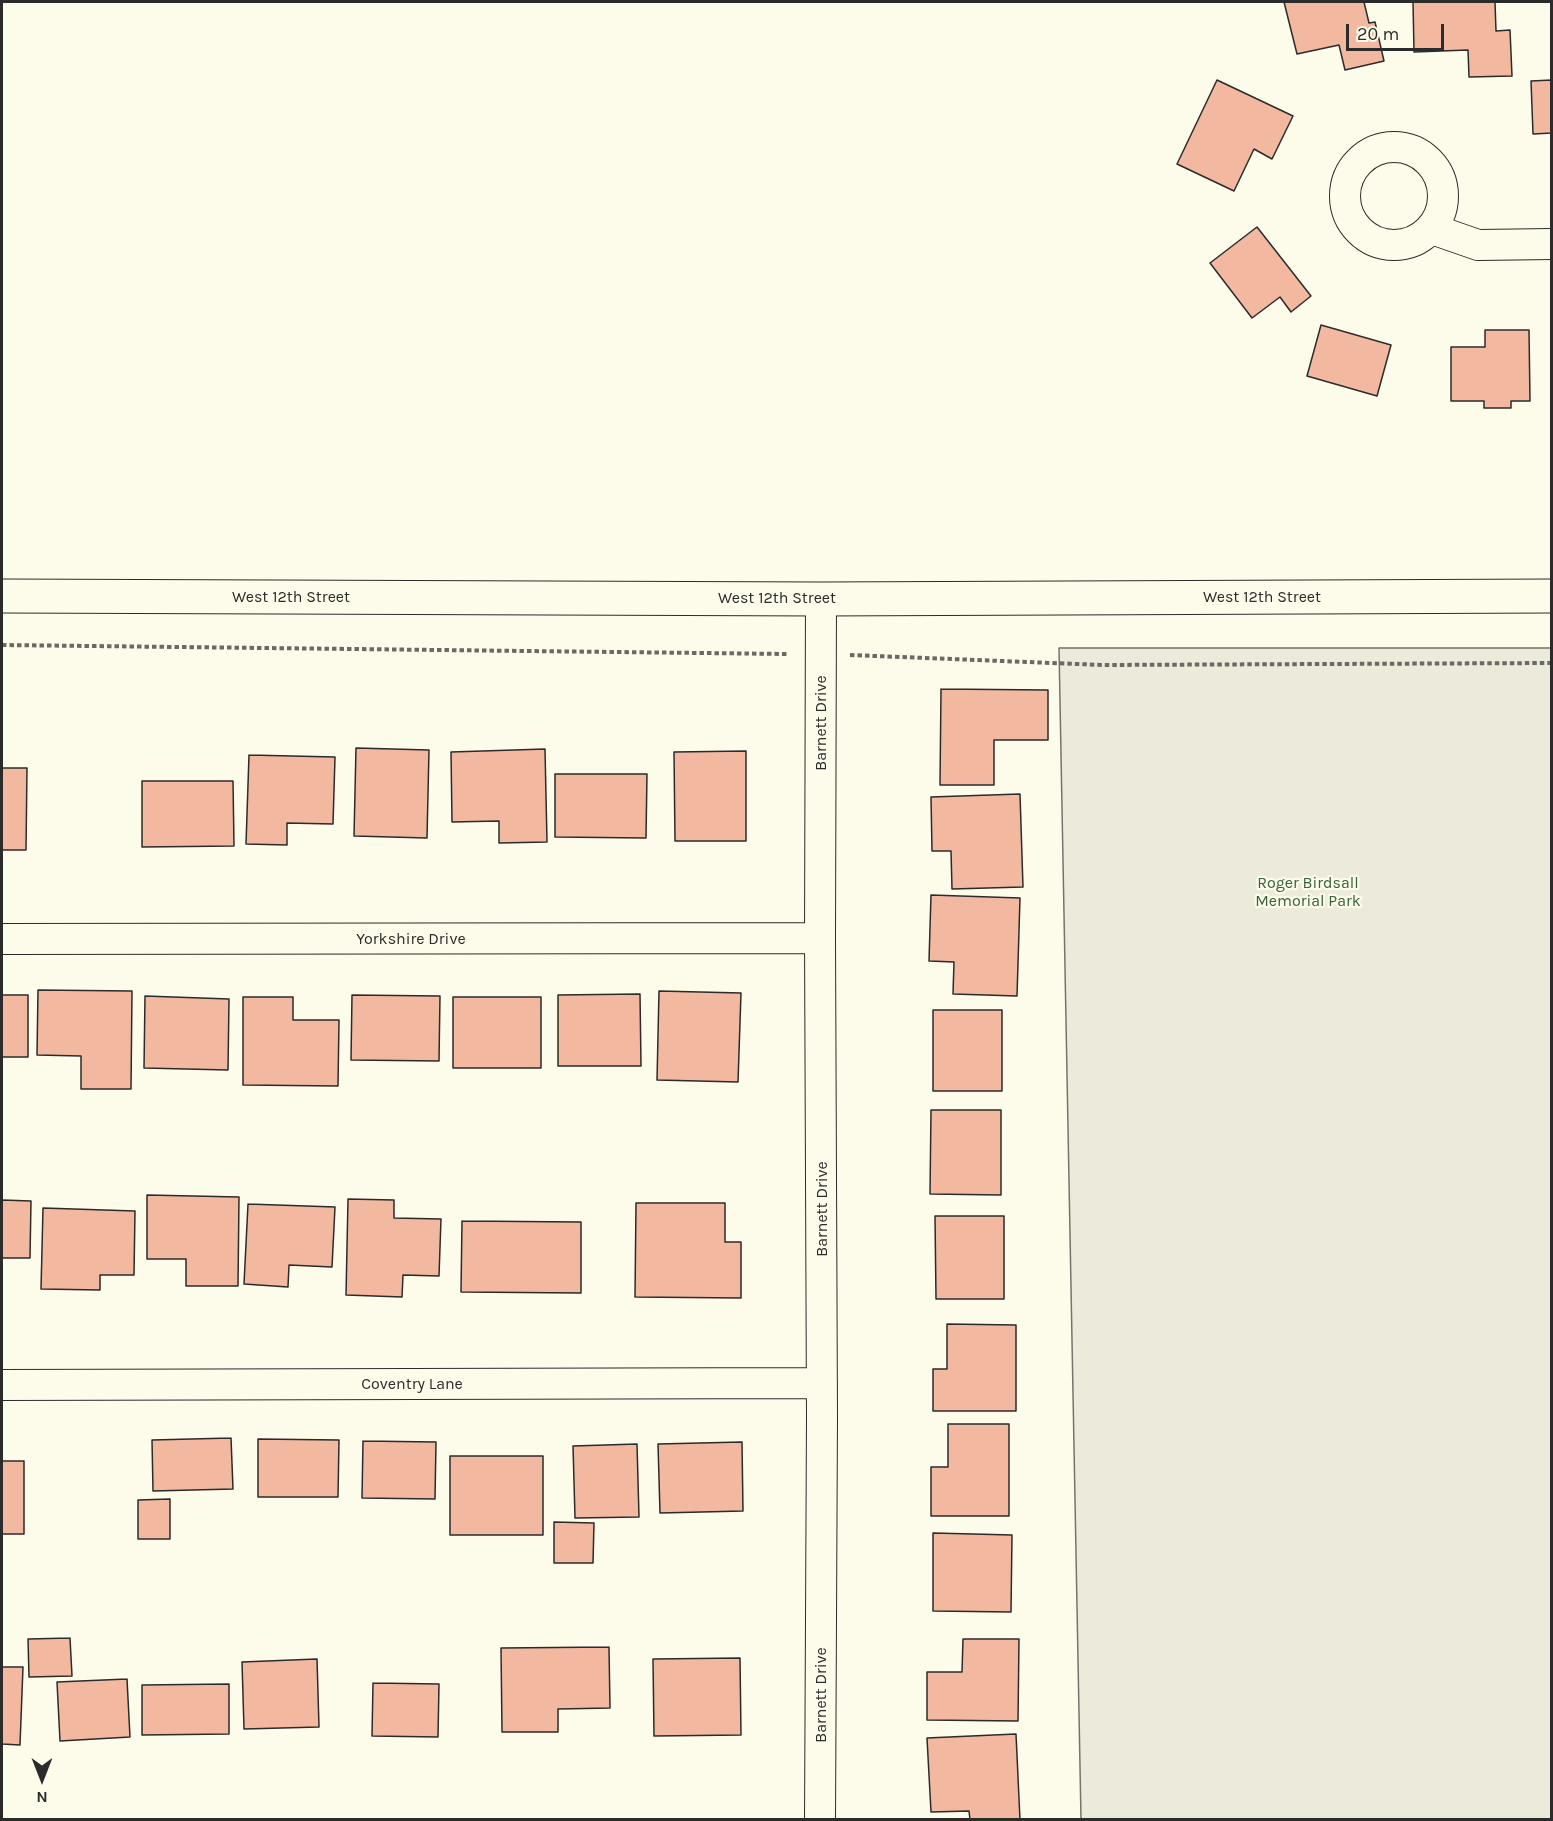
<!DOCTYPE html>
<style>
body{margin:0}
#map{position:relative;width:1553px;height:1821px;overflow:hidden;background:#fdfbea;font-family:Karla,sans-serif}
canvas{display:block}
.frame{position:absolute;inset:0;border:3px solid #2b2b2b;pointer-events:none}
.north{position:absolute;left:12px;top:1749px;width:60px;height:60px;-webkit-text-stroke:4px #fdfbea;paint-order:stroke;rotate:180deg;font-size:16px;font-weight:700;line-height:24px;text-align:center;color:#2b2b2b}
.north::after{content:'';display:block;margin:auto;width:21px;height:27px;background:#2b2b2b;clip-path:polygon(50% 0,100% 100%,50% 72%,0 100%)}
.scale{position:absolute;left:1346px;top:24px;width:98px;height:27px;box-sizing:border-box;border:3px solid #2b2b2b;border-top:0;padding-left:8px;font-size:18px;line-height:21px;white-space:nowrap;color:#2b2b2b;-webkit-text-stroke:4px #fdfbea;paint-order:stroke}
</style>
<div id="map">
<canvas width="1553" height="1821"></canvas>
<div class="frame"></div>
<div class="north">N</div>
<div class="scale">20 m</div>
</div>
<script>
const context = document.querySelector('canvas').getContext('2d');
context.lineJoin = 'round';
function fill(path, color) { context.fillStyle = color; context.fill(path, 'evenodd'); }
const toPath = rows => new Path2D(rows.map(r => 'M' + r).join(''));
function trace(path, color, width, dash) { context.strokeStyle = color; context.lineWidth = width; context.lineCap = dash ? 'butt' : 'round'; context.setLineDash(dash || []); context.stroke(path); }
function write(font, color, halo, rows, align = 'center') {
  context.font = font + ' Karla,sans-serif'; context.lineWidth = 4.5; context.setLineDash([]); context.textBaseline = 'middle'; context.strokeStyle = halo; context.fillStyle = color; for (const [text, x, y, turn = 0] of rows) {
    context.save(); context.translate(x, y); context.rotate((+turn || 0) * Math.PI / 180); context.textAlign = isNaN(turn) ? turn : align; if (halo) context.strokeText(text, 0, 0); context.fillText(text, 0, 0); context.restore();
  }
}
const green = toPath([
 [1059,648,1551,648,1551,1819,1081,1819,1059,648]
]);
const building = toPath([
 [1284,2,1364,2,1369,23,1375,22,1384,61,1345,70,1339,45,1297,54,1284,2],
 [1413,2,1495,2,1496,31,1510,30,1512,76,1469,77,1468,50,1414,52,1413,2],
 [1217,80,1293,116,1272,159,1254,149,1234,191,1177,164,1217,80],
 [1552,80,1552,133,1533,134,1531,81,1552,80],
 [1257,227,1311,296,1291,312,1280,297,1252,318,1210,263,1257,227],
 [1321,325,1391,345,1377,396,1307,376,1321,325],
 [1485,330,1529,330,1530,401,1511,401,1511,408,1484,408,1484,401,1451,401,1451,347,1485,347,1485,330],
 [941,689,1048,690,1048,740,994,740,994,785,940,785,941,689],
 [356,748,429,750,427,838,354,836,356,748],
 [545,749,547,842,499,843,499,821,452,822,451,752,545,749],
 [746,751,746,841,675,841,674,752,746,751],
 [249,755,335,757,333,824,287,823,287,845,246,844,249,755],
 [2,768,27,768,26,850,2,850,2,768],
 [555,774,647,774,646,838,555,837,555,774],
 [142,781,233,781,234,846,142,847,142,781],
 [1020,794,1023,887,952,889,951,851,932,851,931,797,1020,794],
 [931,895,1020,898,1017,996,953,994,954,962,929,961,931,895],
 [38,990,132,991,131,1089,81,1089,81,1056,37,1055,38,990],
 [659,991,741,993,738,1082,657,1080,659,991],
 [640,994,641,1066,558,1066,558,995,640,994],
 [2,995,28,995,28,1057,2,1057,2,995],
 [352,995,440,996,439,1061,351,1060,352,995],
 [145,996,229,999,228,1070,144,1068,145,996],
 [243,997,293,997,293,1020,339,1020,338,1086,243,1085,243,997],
 [453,997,541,997,541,1068,453,1068,453,997],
 [933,1010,1002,1010,1002,1091,933,1091,933,1010],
 [931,1110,1001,1110,1001,1195,930,1194,931,1110],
 [147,1195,239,1197,238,1286,186,1286,186,1259,147,1259,147,1195],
 [348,1199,394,1200,394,1218,441,1219,439,1276,403,1275,402,1297,346,1295,348,1199],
 [2,1200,31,1201,30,1258,2,1258,2,1200],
 [636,1203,725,1203,725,1242,741,1242,741,1298,635,1297,636,1203],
 [248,1204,335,1207,332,1267,289,1265,288,1287,244,1284,248,1204],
 [43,1208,135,1211,134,1275,100,1275,100,1290,41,1289,43,1208],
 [935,1216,1004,1216,1004,1299,936,1299,935,1216],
 [462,1221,581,1222,581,1293,461,1292,462,1221],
 [947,1324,1016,1325,1016,1411,933,1411,933,1369,947,1369,947,1324],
 [948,1424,1009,1424,1009,1516,931,1516,931,1467,948,1467,948,1424],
 [231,1438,233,1489,153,1491,152,1440,231,1438],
 [258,1439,339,1440,338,1497,258,1497,258,1439],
 [363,1441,436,1442,435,1499,362,1498,363,1441],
 [742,1442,743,1511,660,1513,658,1444,742,1442],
 [637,1444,639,1517,575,1518,573,1446,637,1444],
 [450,1456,543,1456,543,1535,450,1535,450,1456],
 [2,1461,24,1461,24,1534,2,1534,2,1461],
 [170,1499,170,1539,138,1539,138,1500,170,1499],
 [554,1522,594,1523,593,1563,554,1563,554,1522],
 [933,1533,1012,1535,1011,1612,933,1611,933,1533],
 [70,1638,72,1676,29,1677,28,1639,70,1638],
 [963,1639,1019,1639,1018,1721,927,1720,927,1672,962,1672,963,1639],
 [609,1647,610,1708,558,1709,558,1732,502,1732,501,1648,609,1647],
 [740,1658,741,1735,654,1736,653,1659,740,1658],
 [317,1659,319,1727,244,1729,242,1662,317,1659],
 [2,1667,23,1667,20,1745,2,1744,2,1667],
 [127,1679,130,1737,60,1741,57,1682,127,1679],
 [373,1683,439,1684,438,1737,372,1736,373,1683],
 [229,1684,229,1734,142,1735,142,1685,229,1684],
 [1016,1734,1020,1820,970,1820,969,1811,931,1812,927,1738,1016,1734]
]);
const path = toPath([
 [2,645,789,654],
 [850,655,1103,665,1552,663]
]);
const minor = toPath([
 '1345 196a49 49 0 1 1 98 0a49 49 0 1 1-98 0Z',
 [1432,229,1478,245,1552,244],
 [2,939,820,938],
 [2,1385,822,1383],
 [820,1820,822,1417,820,938,821,599]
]);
const secondary = toPath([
 [2,596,821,599,1552,596]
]);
const streetNames = [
 ["West 12th Street",291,597],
 ["West 12th Street",1262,597],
 ["West 12th Street",777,598],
 ["Barnett Drive",821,723,-90],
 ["Yorkshire Drive",411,939],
 ["Barnett Drive",822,1209,-90],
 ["Coventry Lane",412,1384],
 ["Barnett Drive",821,1695,-90]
];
const parkNames = [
 ["Roger Birdsall",1308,883],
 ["Memorial Park",1308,901]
];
fill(green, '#ecebdb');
trace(green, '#74746e', 1.5);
fill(building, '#f2b8a0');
trace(building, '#2b2b2b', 1.5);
trace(minor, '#2b2b2b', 32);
trace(secondary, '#2b2b2b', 35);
trace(path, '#6a6964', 4, [4.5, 3]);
trace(minor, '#fdfbea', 30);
trace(secondary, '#fdfbea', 33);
write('16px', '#2b2b2b', '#fdfbea', streetNames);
write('16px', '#34623c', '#fdfbea', parkNames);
</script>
